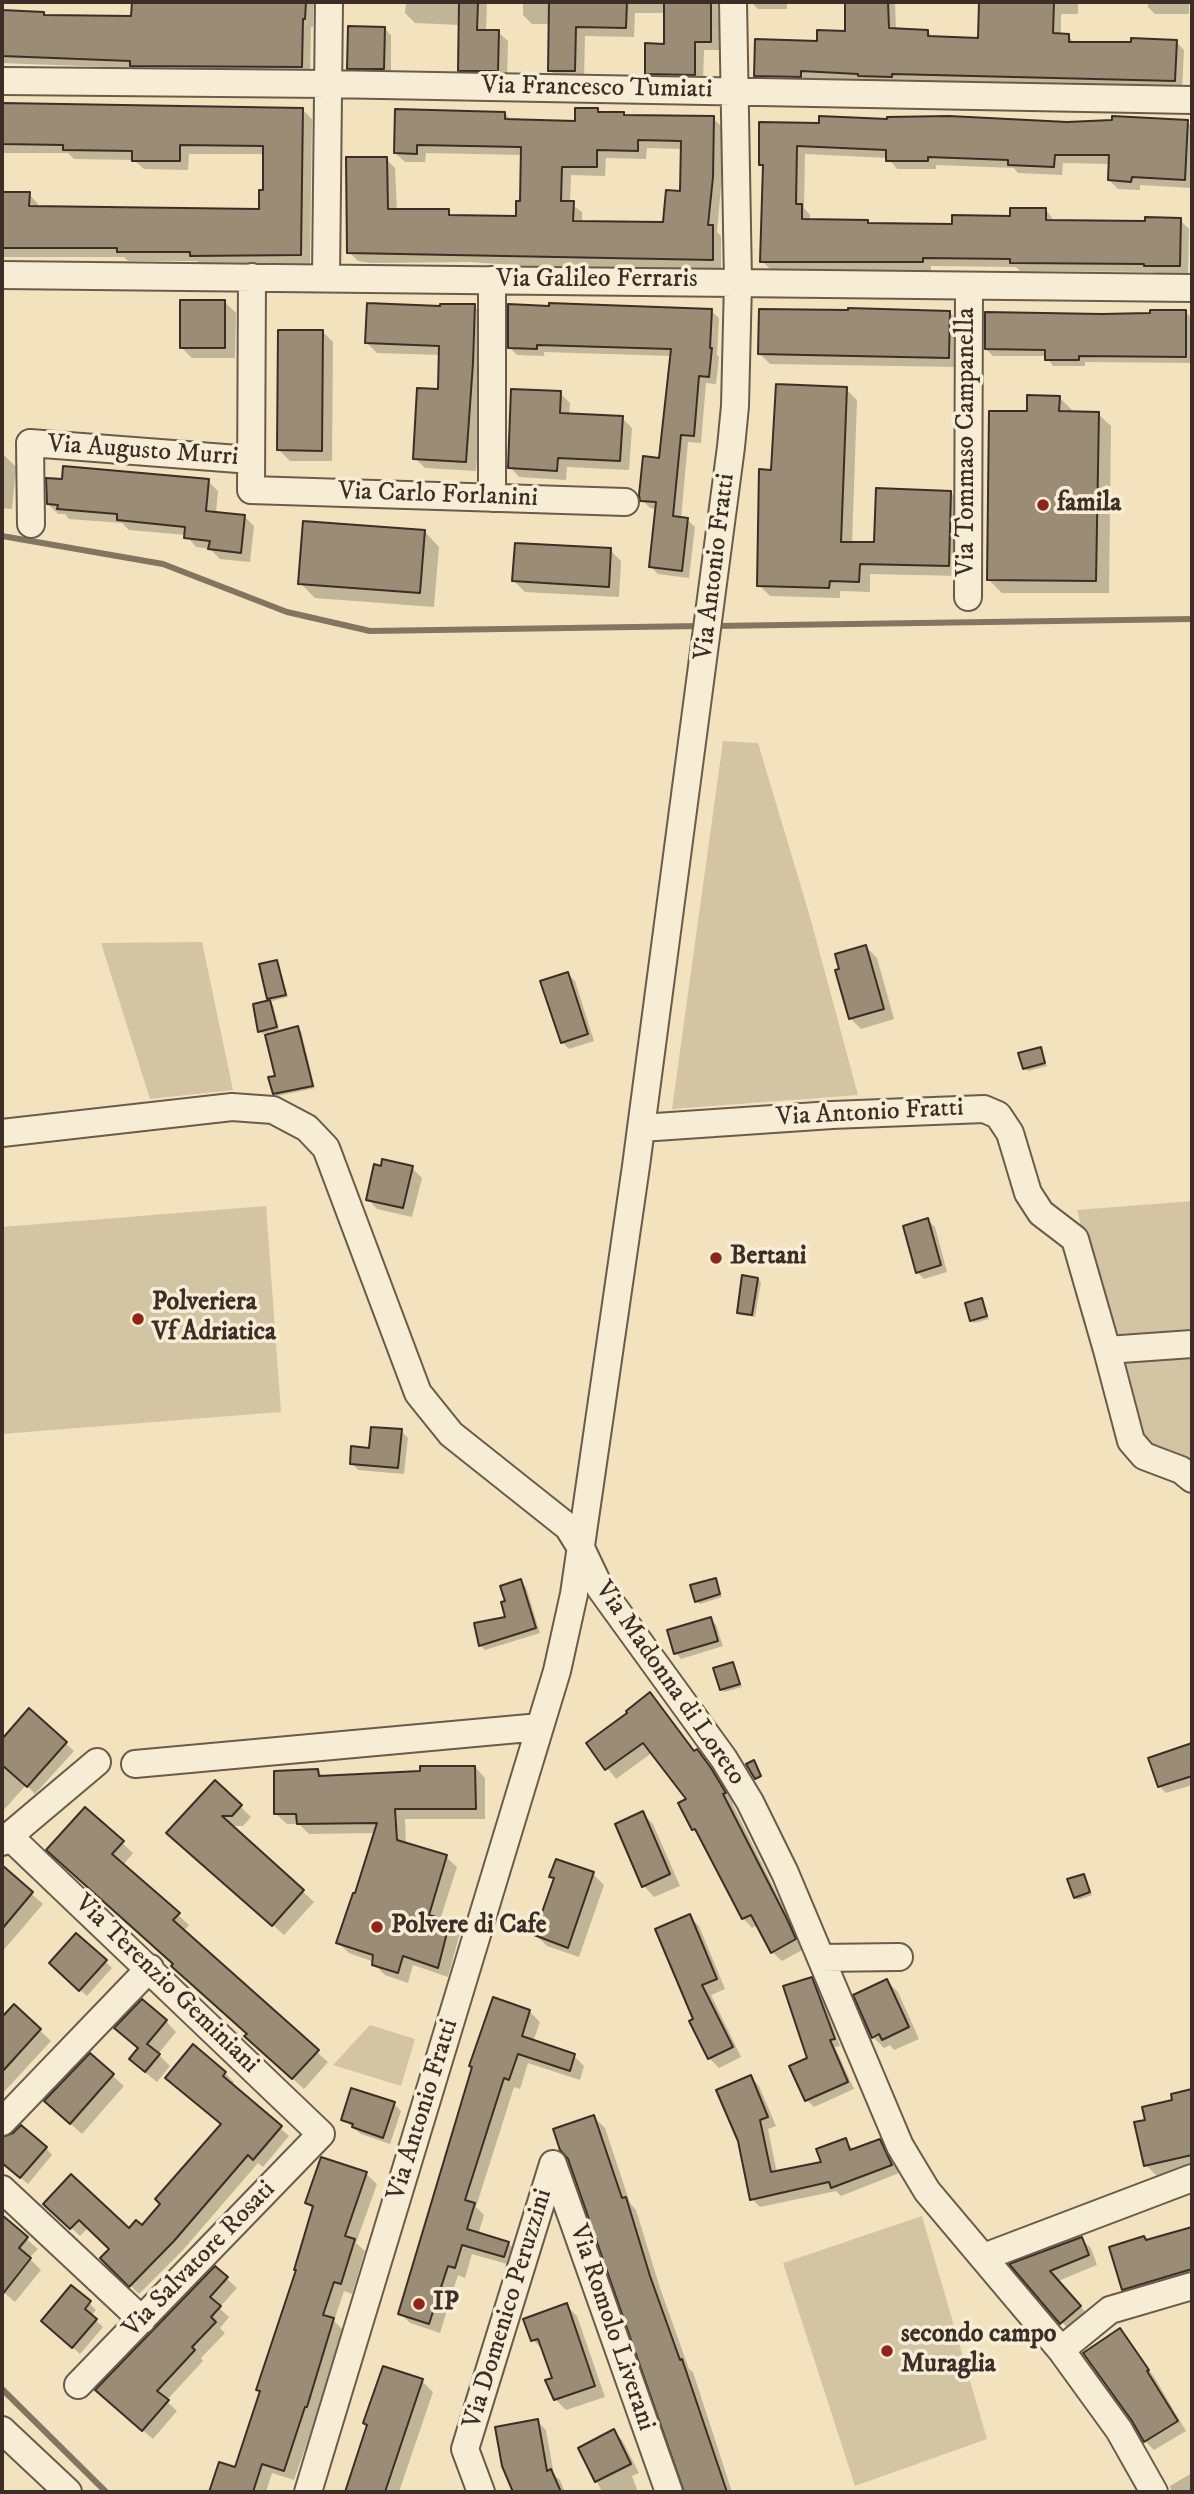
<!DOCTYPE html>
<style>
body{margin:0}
#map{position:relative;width:1194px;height:2494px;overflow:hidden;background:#f2e3be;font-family:"IM FELL DW Pica",serif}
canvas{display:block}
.frame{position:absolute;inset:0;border:4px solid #3c2e26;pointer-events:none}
</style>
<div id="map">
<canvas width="1194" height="2494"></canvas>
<div class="frame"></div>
</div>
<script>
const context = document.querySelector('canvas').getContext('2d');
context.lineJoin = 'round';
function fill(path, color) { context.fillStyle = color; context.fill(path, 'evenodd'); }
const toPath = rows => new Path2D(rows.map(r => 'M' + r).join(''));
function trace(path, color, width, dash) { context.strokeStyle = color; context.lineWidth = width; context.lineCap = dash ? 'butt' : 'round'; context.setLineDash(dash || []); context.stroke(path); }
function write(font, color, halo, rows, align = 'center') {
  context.font = font + ' "IM FELL DW Pica",serif'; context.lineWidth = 7; context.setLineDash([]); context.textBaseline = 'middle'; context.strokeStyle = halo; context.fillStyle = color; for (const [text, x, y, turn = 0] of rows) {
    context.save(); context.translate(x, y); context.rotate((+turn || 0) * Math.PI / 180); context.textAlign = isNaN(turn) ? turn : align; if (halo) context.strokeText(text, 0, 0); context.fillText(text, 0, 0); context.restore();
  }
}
const green = toPath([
 [723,741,758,743,810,917,858,1095,672,1109],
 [202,942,233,1090,150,1099,101,943],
 [1192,1201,1192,1337,1111,1337,1104,1323,1077,1210],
 [266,1206,281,1412,2,1434,2,1227],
 [1192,1353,1192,1464,1138,1442,1114,1358],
 [370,2025,415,2039,401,2086,333,2065],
 [922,2216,987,2439,855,2486,783,2263]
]);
const shadow = toPath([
 [134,2,314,2,313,27,311,27,310,74,140,74,134,68,2,63,2,12,44,13,47,17,133,18],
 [406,2,487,2,486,32,498,32,508,41,507,80,469,79,460,70,461,25,415,23,405,13],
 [523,2,719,2,719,50,704,50,703,83,656,83,646,73,665,45,665,13,635,13,634,37,585,36,584,80,559,79,550,70,551,24,532,24,523,15],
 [751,2,787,2,787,9,758,9],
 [847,2,895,2,896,30,927,31,934,38,980,40,981,2,1078,2,1078,14,1061,14,1061,35,1068,36,1076,44,1176,42,1184,50,1182,89,808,78,808,84,763,83,755,75,819,43,847,33],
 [1148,2,1189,2,1189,14,1155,14,1148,7],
 [384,28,391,35,391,76,356,75,349,68],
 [2,105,303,110,312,119,310,264,201,264,197,261,128,261,124,257,3,257,2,194,29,194,38,204,38,208,261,211,264,191,264,154,189,154,188,170,144,169,134,160,74,159,68,153,2,153],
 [597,110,601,113,623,114,626,116,713,118,722,127,721,187,717,232,721,236,721,269,525,266,471,262,370,263,358,261,349,252,386,159,395,168,397,211,448,211,454,217,517,218,522,203,523,155,426,153,425,162,405,162,395,153,504,113,513,121,577,123],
 [647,148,682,149,682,193,664,224,582,223,582,212,570,203,571,175,605,176,606,158,646,159],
 [1187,122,1192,127,1192,188,1140,185,1140,190,1118,189,1109,180,1110,164,1063,163,1062,175,1018,173,1014,168,936,165,936,169,897,169,888,158,805,154,804,208,810,215,810,221,868,222,871,225,954,225,1012,218,1046,210,1055,222,1147,223,1180,220,1189,229,1188,275,1155,274,1153,272,1020,271,1016,267,931,266,931,271,771,270,762,261,764,168,760,164,761,124],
 [225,302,236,313,235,358,192,358,181,347],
 [474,306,484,316,483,374,476,471,425,468,415,458,440,391,441,355,377,353,367,343,442,308],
 [711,311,719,318,717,355,719,357,716,384,706,383,701,443,688,442,681,519,687,520,695,527,689,578,658,574,651,567,657,509,650,508,642,500,660,460,672,356,544,352,544,356,517,355,509,347],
 [949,312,959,322,958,367,770,364,760,354],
 [1186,312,1192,319,1192,363,1085,362,1085,366,1053,366,1046,356,993,356,986,349,1102,316],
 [322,331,333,342,332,461,290,461,279,450],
 [846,389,857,400,852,544,876,544,950,492,961,503,959,576,870,574,870,592,840,591,840,598,770,596,759,585,773,472],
 [560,393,570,403,569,415,622,418,632,428,629,470,567,467,566,480,519,477,510,467],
 [1059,397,1072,410,1072,413,1098,414,1111,426,1109,593,1002,593,989,580,1028,413],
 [2,455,5,456,16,467,12,509,2,508],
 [208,481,218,491,216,513,244,516,254,526,250,562,220,559,210,549,196,547,186,535,129,530,122,523,69,519,65,514,58,514,48,504],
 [425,532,439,547,434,607,315,598,300,583],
 [610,550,621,561,619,597,525,592,514,581],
 [866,947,877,958,894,1019,861,1029,850,1018],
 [276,962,279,965,288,997,272,1001,269,998],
 [568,974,575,981,594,1041,569,1049,562,1042],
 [270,1002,273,1005,279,1030,269,1032,270,1036,298,1028,301,1031,315,1088,277,1096,274,1093,277,1077,266,1033,263,1034,260,1031],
 [1040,1049,1047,1066,1028,1071,1025,1068],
 [412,1168,422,1178,412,1217,377,1209,368,1199],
 [928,1220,935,1227,947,1272,924,1279,917,1272],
 [757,1279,761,1282,755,1317,741,1315,738,1312],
 [982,1300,989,1319,974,1323,971,1320],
 [401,1431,408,1438,404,1474,358,1470,352,1463],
 [715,1580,722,1597,700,1604,697,1601],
 [520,1581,526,1587,540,1633,485,1650,480,1645,507,1618,507,1602],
 [711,1619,716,1625,723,1646,681,1659,676,1653],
 [733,1664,742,1687,724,1692,721,1689],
 [650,1694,695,1752,697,1751,706,1760,734,1802,732,1803,804,1949,782,1961,772,1952,758,1925,752,1928,743,1918,701,1837,693,1829,688,1799,653,1752,616,1779,588,1743,630,1714],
 [29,1710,74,1751,35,1794,26,1785,2,1812,2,1741],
 [1192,1745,1192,1785,1166,1793,1159,1786,1150,1759],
 [475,1767,485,1778,485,1819,405,1819,406,1845,446,1857,457,1867,440,1920,449,1923,460,1933,448,1977,413,1965,408,1983,385,1975,374,1964,374,1962,349,1953,338,1943,375,1833,309,1834,299,1824,287,1824,276,1814,318,1771,324,1777],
 [215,1782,251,1817,243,1826,231,1826,314,1902,284,1935,180,1843],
 [642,1813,653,1824,680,1886,654,1897,644,1886],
 [122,1843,133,1853,123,1865,189,1925,183,1932,328,2062,304,2089,258,2047,249,2034,175,1964,60,1861],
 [4,1870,43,1904,2,1952,2,1873],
 [593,1874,604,1885,579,1957,547,1946,536,1935,555,1880,551,1876],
 [1083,1876,1092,1895,1078,1900,1075,1897],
 [689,1916,699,1926,725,1989,711,1995,741,2057,719,2068,709,2058],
 [105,1961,112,1968,87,1996,58,1970],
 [811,1979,818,1986,840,2046,835,2047,854,2089,814,2107,807,2100],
 [887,1981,898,1992,919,2039,894,2050,890,2045,884,2048,873,2037],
 [494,2000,530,2012,540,2022,533,2042,574,2056,584,2066,580,2080,528,2063,520,2089,514,2087,476,2207,484,2215,478,2235,508,2243,518,2253,514,2266,472,2254,465,2278,458,2275,440,2333,410,2323,400,2313],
 [14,2006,51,2041,2,2094,2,2019],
 [166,2021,176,2032,158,2054,170,2066,157,2082,142,2070,139,2049],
 [193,2047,225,2073,234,2082,231,2085,289,2136,263,2167,258,2163,183,2250,139,2294,102,2258,111,2249,89,2227,80,2236,46,2204,129,2231,142,2227,223,2124],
 [90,2055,124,2086,82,2134,57,2112],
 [751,2077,759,2086,776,2126,768,2129,777,2173,823,2163,845,2140,855,2151,879,2141,888,2149,899,2173,841,2196,836,2191,760,2207,752,2199],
 [1192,2091,1192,2169,1157,2176,1146,2165,1147,2121,1174,2101,1173,2095],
 [394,2104,401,2111,390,2144,361,2134,343,2119],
 [594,2117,605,2128,630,2203,636,2210,660,2288,689,2369,693,2372,732,2492,685,2492],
 [2,2139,46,2148,52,2155,28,2184,2,2162],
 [322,2159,366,2174,377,2184,356,2243,365,2251,352,2294,344,2291,334,2321,343,2330,330,2371,332,2372,294,2480,272,2473,266,2492,211,2492,220,2464,236,2469,261,2393,258,2390,297,2271,314,2210,307,2202],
 [2,2218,38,2249,29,2258,41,2270,15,2302,2,2291],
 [1192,2229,1192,2280,1132,2298,1123,2289,1148,2242],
 [1081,2239,1091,2248,1097,2265,1058,2281,1089,2316,1071,2332,1012,2265],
 [215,2268,237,2288,219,2308,229,2317,220,2328,225,2333,201,2358,203,2361,166,2401,177,2411,153,2439,107,2400],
 [89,2303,96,2310,91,2316,103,2327,80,2354,50,2328],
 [566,2305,577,2316,605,2397,566,2410,555,2399,554,2379,544,2351,533,2340],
 [1120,2330,1129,2340,1156,2380,1186,2431,1154,2450,1145,2441,1133,2420],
 [384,2368,422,2381,433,2392,399,2492,347,2492,368,2426],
 [537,2421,546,2430,554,2475,560,2480,565,2492,515,2492,503,2465],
 [613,2431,622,2440,639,2473,632,2476,638,2492,602,2492,580,2448],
 [1192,2473,1192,2492,1171,2492,1170,2486]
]);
const stream = toPath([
 [2,536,163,564,287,612,370,631,700,626],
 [715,626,1192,619],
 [2,2389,106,2492]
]);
const building = toPath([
 [132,2,306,2,305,19,303,19,302,67,130,66,130,61,2,56,2,10,44,12,44,15,131,16,132,2],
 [459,2,478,2,477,30,499,30,498,71,458,71,459,2],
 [549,2,627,2,626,28,576,27,575,71,548,71,549,2],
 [664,2,711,2,711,42,695,42,695,75,645,74,645,43,664,44,664,2],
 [845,2,888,2,889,28,928,30,928,36,978,38,979,2,1054,2,1053,33,1069,34,1069,42,1131,42,1131,38,1177,40,1175,81,892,74,892,77,858,76,858,74,801,71,801,77,754,76,755,39,817,41,817,30,845,31,845,2],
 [348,26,385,27,384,69,347,69,348,26],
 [2,103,303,108,301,255,190,256,190,252,117,252,117,248,2,248,2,192,30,192,29,206,259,209,259,190,263,190,263,146,180,145,180,161,132,161,132,151,63,150,63,145,2,144,2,103],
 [575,108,598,108,598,112,624,112,624,115,714,116,713,177,708,225,713,225,713,260,347,253,346,157,387,157,388,209,449,209,449,215,516,216,516,201,520,201,521,147,417,145,417,154,394,153,395,109,505,112,505,119,575,121,575,108],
 [638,140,681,141,680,191,666,190,663,222,573,221,574,201,561,201,562,167,597,167,597,150,638,151,638,140],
 [819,116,887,119,887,117,949,116,1067,122,1112,120,1112,116,1188,120,1185,180,1132,177,1131,182,1108,180,1109,155,1055,155,1054,167,1008,165,1008,160,928,157,928,161,886,161,886,150,797,146,796,204,802,204,802,219,868,220,868,223,952,224,952,215,1010,216,1010,208,1046,208,1046,220,1145,221,1145,217,1181,218,1180,266,1144,266,1144,264,1010,263,1010,259,923,258,923,262,760,262,763,165,759,165,759,122,819,123,819,116],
 [180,300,225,300,225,348,180,348,180,300],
 [367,303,440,306,440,304,475,304,473,363,466,462,413,459,417,388,438,389,439,346,365,343,367,303],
 [549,303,712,309,710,348,712,348,709,377,699,376,694,436,681,435,673,516,688,518,682,571,649,567,656,502,640,501,639,495,643,456,659,458,671,349,537,345,537,349,508,348,508,304,549,306,549,303],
 [848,308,950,311,949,358,758,354,759,309,848,310,848,308],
 [1150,310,1186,310,1186,357,1079,356,1079,360,1045,360,1045,350,985,349,985,312,1102,314,1150,313,1150,310],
 [278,330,323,330,322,451,277,450,278,330],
 [776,384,847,387,841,542,874,542,876,488,951,491,949,566,860,564,859,582,830,581,829,588,757,586,759,469,771,470,776,384],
 [511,389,561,391,560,413,623,416,620,461,558,458,557,471,508,468,511,389],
 [1027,395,1060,396,1059,411,1099,412,1096,581,987,580,989,411,1027,411,1027,395],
 [63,466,209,479,206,511,245,515,241,553,208,549,210,541,184,538,185,527,117,520,117,514,57,509,58,505,47,504,46,478,62,479,63,466],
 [303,521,425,530,420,593,298,584,303,521],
 [515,543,611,548,609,587,512,581,515,543],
 [866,945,884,1009,849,1019,835,970,839,969,835,954,866,945],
 [277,960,286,995,267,999,259,964,277,960],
 [568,972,588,1034,561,1043,540,981,568,972],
 [270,1000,277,1027,258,1032,253,1004,270,1000],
 [298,1026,313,1086,273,1094,268,1077,275,1076,265,1035,298,1026],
 [1041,1047,1045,1063,1023,1069,1018,1053,1041,1047],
 [382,1159,413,1166,403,1208,366,1200,374,1164,381,1166,382,1159],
 [928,1218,941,1265,916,1273,903,1226,928,1218],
 [742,1275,758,1278,752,1315,737,1313,742,1275],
 [982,1298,987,1316,970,1321,965,1303,982,1298],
 [371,1427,402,1429,398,1468,350,1464,351,1446,369,1448,371,1427],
 [716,1578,720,1594,695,1602,690,1585,716,1578],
 [521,1579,536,1628,479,1646,474,1623,505,1617,501,1602,505,1601,500,1586,521,1579],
 [711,1617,718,1641,674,1654,667,1630,711,1617],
 [733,1662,740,1684,720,1690,713,1668,733,1662],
 [650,1692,694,1751,697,1749,711,1768,726,1793,723,1794,787,1919,796,1939,771,1953,751,1915,742,1919,695,1829,692,1830,678,1803,686,1799,643,1743,605,1770,586,1743,627,1713,626,1711,650,1692],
 [29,1708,67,1742,27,1787,2,1765,2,1739,29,1708],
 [1192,1743,1192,1776,1158,1787,1148,1758,1192,1743],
 [754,1760,761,1776,755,1779,746,1764,754,1760],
 [420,1766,475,1766,476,1809,395,1809,397,1840,447,1855,429,1915,450,1921,438,1968,403,1956,398,1973,372,1965,373,1955,336,1943,353,1893,355,1893,377,1823,297,1824,296,1814,274,1814,274,1771,318,1769,319,1776,420,1771,420,1766],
 [215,1780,242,1805,232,1816,222,1816,304,1890,272,1926,166,1833,215,1780],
 [85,1807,124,1841,112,1854,180,1913,173,1920,319,2050,292,2079,244,2036,247,2034,171,1966,173,1964,46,1850,85,1807],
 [643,1811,670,1874,642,1887,615,1824,643,1811],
 [556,1859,594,1872,568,1948,534,1935,554,1878,549,1877,556,1859],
 [2,1865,33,1892,2,1929,2,1865],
 [1084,1874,1090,1892,1074,1898,1067,1879,1084,1874],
 [690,1914,717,1979,702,1985,733,2047,708,2059,689,2021,693,2019,655,1929,690,1914],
 [76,1933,107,1960,79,1991,49,1963,76,1933],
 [812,1977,835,2039,830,2040,848,2082,805,2101,789,2066,807,2058,783,1986,812,1977],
 [887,1979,909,2027,882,2040,879,2034,872,2038,853,1995,887,1979],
 [493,1997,530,2010,522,2036,575,2054,570,2071,518,2054,509,2080,504,2078,465,2200,475,2203,467,2229,509,2242,504,2257,462,2245,455,2268,448,2266,429,2324,398,2314,472,2067,469,2066,493,1997],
 [142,1999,167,2020,147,2044,160,2054,145,2072,129,2059,138,2048,114,2028,142,1999],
 [14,2004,41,2029,2,2072,2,2017,14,2004],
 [193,2044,226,2072,223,2076,282,2126,253,2160,248,2155,174,2241,129,2287,100,2258,109,2249,79,2220,70,2229,43,2204,71,2174,129,2228,136,2220,142,2225,160,2204,155,2199,221,2124,165,2078,193,2044],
 [90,2053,114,2074,70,2124,44,2101,90,2053],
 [751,2075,768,2117,760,2120,771,2172,821,2162,816,2149,846,2138,850,2150,880,2139,892,2165,831,2188,829,2182,750,2200,738,2141,716,2090,751,2075],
 [351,2088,395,2102,383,2138,352,2127,353,2124,341,2120,351,2088],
 [1192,2089,1192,2155,1144,2166,1134,2122,1145,2120,1142,2107,1172,2100,1171,2094,1192,2089],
 [594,2115,622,2198,626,2197,650,2276,680,2360,682,2359,727,2492,684,2492,568,2159,560,2150,553,2129,594,2115],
 [21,2125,47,2147,20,2178,2,2163,2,2137,13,2133,21,2125],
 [321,2157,367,2172,345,2236,355,2239,341,2284,334,2282,323,2315,334,2318,307,2407,305,2407,284,2471,262,2464,253,2492,209,2492,219,2462,235,2467,260,2391,256,2390,296,2270,294,2270,313,2206,305,2203,321,2157],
 [2,2215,28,2237,19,2248,31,2258,2,2295,2,2215],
 [1192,2227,1192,2269,1122,2290,1109,2247,1144,2236,1146,2240,1192,2227],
 [1082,2237,1089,2255,1050,2271,1081,2306,1060,2324,1009,2264,1082,2237],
 [215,2266,228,2277,210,2297,221,2306,211,2317,216,2322,192,2347,195,2350,157,2391,169,2400,142,2431,95,2390,215,2266],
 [71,2285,91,2301,85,2309,97,2319,72,2348,41,2321,71,2285],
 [567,2303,595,2386,554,2400,545,2380,552,2378,538,2339,531,2341,523,2319,567,2303],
 [1120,2328,1149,2370,1147,2371,1178,2421,1144,2442,1132,2421,1083,2353,1120,2328],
 [383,2366,423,2379,385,2492,345,2492,367,2425,363,2423,383,2366],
 [538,2419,547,2471,551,2469,561,2492,513,2492,502,2466,495,2427,538,2419],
 [614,2429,631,2464,595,2482,578,2448,614,2429]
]);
const minor = toPath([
 [2,81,327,84,1192,100],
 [2,275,1192,288],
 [252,277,251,490,625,502],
 [326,278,329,2],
 [492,498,492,280],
 [31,524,30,443,251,460],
 [968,597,969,286],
 [641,1128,832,1115,984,1109,998,1115,1010,1133,1028,1193,1041,1213,1075,1239,1107,1350,1192,1344],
 [2,1133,232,1107,273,1110,307,1128,326,1148,418,1393,451,1434,568,1527,581,1548,600,1588,724,1759,750,1802,785,1873,900,2146,927,2191,1061,2350,1119,2430,1154,2492],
 [1107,1350,1131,1441,1144,1456,1181,1470,1192,1479],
 [135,1764,540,1727],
 [10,1837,321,2134,78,2385],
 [2,1842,97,1762],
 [821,1958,899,1957],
 [2,2122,150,1968],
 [553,2164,669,2492],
 [2,2189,142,2320],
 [984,2257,1192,2178],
 [1061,2350,1110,2310,1192,2286],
 [2,2430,68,2492],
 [308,2492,540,1727,557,1671,574,1594,636,1166,731,447,735,406,738,282,733,2],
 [481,2492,465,2449,553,2164]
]);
const markers = [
 [1043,505,7,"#8f2418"],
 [716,1258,7,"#8f2418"],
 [138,1319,7,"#8f2418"],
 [377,1927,7,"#8f2418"],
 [419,2304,7,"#8f2418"],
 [887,2351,7,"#8f2418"]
];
const streetNames = [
 ["Via Francesco Tumiati",597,89,1],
 ["Via Galileo Ferraris",597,281],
 ["Via Tommaso Campanella",968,442,-90],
 ["Via Augusto Murri",143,452,4],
 ["Via Carlo Forlanini",438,496,2],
 ["Via Antonio Fratti",716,567,-83],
 ["Via Antonio Fratti",870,1114,-3],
 ["Via Madonna di Loreto",669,1684,55],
 ["Via Terenzio Geminiani",166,1985,44],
 ["Via Antonio Fratti",424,2110,-73],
 ["Via Salvatore Rosati",200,2260,-46],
 ["Via Domenico Peruzzini",509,2309,-73],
 ["Via Romolo Liverani",611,2328,71]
];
const poiNames = [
 ["famila",1057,505],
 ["Bertani",730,1258],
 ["Polveriera",152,1304],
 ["Vf Adriatica",152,1334],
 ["Polvere di Cafe",391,1927],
 ["IP",433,2304],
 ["secondo campo",901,2336],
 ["Muraglia",901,2366]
];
fill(green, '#d3c4a4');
fill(shadow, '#0003');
trace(stream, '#847562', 6);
fill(building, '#9b8c75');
trace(building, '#3c2e26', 2);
trace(minor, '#6a5b4c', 30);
trace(minor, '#f7edd5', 26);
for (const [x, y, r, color] of markers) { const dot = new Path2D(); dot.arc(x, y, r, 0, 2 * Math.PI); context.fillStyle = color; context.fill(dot); trace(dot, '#f7edd5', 2.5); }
write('26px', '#3c2e26', '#f7edd5', streetNames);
write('bold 26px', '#3c2e26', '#f7edd5', poiNames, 'left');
</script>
